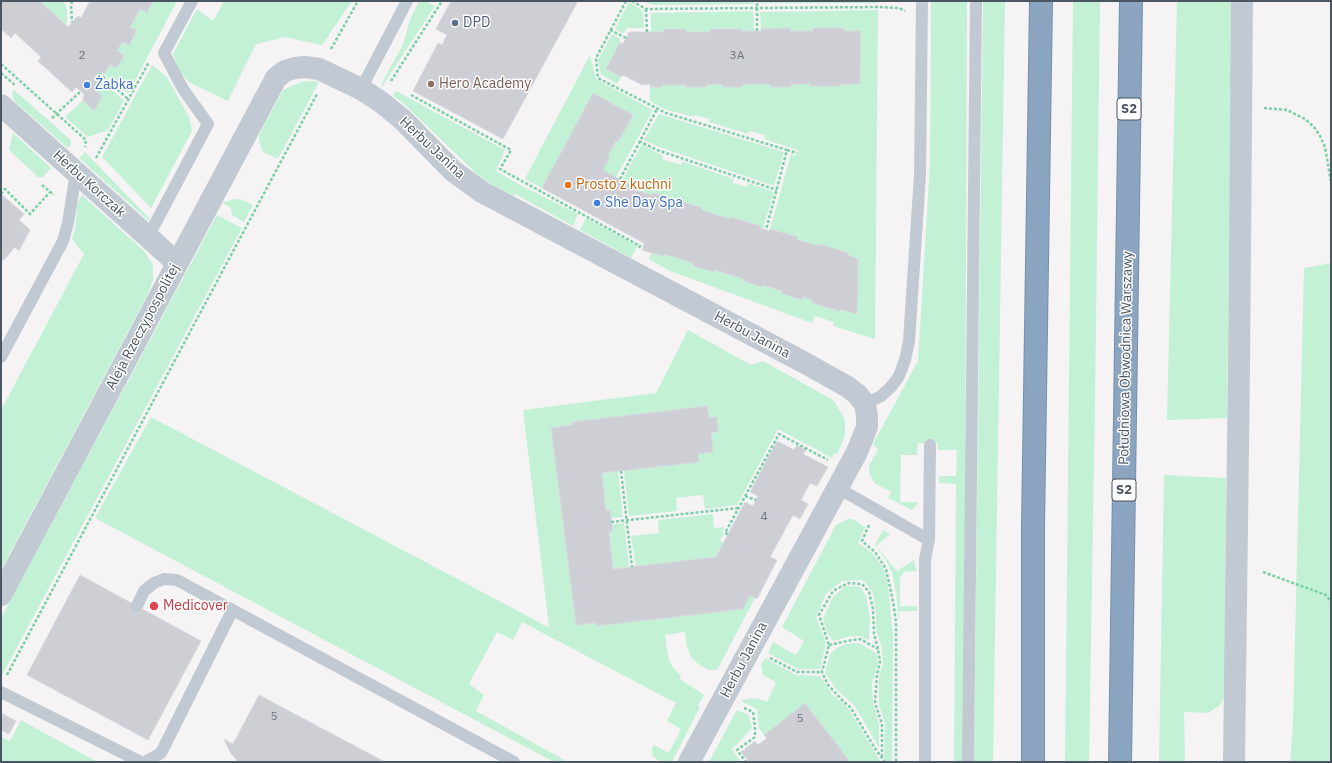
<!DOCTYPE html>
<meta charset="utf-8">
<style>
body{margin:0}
#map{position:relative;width:1332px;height:763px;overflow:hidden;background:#f5f3f3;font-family:"IBM Plex Sans",sans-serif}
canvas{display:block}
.frame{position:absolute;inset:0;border:2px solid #4a5661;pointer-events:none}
</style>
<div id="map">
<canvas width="1332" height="763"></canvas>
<div class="frame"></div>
</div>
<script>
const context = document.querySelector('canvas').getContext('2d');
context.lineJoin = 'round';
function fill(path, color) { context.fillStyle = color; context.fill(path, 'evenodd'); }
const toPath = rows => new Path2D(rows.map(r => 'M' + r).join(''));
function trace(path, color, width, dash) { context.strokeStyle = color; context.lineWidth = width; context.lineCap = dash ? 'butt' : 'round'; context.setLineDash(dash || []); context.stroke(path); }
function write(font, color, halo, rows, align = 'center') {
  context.font = font + ' "IBM Plex Sans",sans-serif'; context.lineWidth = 3; context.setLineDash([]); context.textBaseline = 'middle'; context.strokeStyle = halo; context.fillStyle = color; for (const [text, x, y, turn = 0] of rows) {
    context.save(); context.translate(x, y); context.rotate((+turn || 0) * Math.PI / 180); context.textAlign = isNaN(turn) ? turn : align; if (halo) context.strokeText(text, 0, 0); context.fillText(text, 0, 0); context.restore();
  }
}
const green = toPath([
 [44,1,64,1,67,10,67,25,42,3],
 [153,1,177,1,128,94,104,74,110,65,117,68,124,55,117,51,122,42,129,45,137,30,130,27,140,9,147,13],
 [224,1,352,1,322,45,285,37,256,44,228,101,190,83,179,71,173,54,197,9,213,21],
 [419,1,426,1,435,6,381,88,382,83,403,44,410,20],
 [641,1,754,1,754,4,654,5],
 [761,1,878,1,878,3,761,3],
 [931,1,967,1,964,762,954,762,956,484,939,483,939,476,956,476,957,450,938,450,938,443,918,443,917,455,901,455,900,502,917,502,917,505,912,510,888,498,891,492,874,483,869,473,869,466,878,449,873,444,918,361,930,164],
 [983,1,1005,1,993,762,974,762],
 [1073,1,1100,1,1095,402,1089,762,1065,762],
 [1177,1,1232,1,1227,418,1167,420],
 [629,2,643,11,644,28,627,28,624,33,622,33,615,29],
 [878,10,875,339,833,326,834,322,815,316,812,323,670,271,649,259,651,253,662,256,664,254,693,263,693,266,713,272,714,270,744,279,743,281,762,287,763,285,782,291,781,293,802,299,803,297,813,300,812,303,840,311,841,309,857,314,858,259,848,255,849,253,820,244,819,246,797,240,798,237,770,229,791,154,796,156,798,150,764,139,765,135,749,131,748,134,709,122,710,119,695,115,694,117,664,109,650,101,650,87,662,87,662,85,686,85,686,87,706,87,706,85,722,84,722,87,742,87,743,84,770,84,770,87,790,87,791,84,810,84,810,86,840,86,841,84,860,84,861,31,844,31,843,28,813,28,812,31,790,31,790,28,761,29,760,12],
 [753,11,754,31,742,31,742,29,711,29,710,32,686,32,685,29,664,29,663,32,651,32,651,13],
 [612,34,620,39,620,42,606,69,621,77,617,84,601,74,598,60],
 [590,55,596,79,653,110,616,177,603,170,610,157,608,156,616,141,618,142,633,115,593,93,542,188,525,179],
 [152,65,167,77,190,119,192,131,151,208,102,157],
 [102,80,124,101,108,130,88,137,65,117,83,100,94,111,102,96,96,91],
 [311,81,319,82,278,159,263,152,259,141,259,135,283,90,301,82],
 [14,90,71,140,71,145,68,148,14,101,12,93],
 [396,91,505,150,496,171,520,185,578,214,573,226,515,194,514,196,491,184,476,173,403,103,393,96],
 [659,114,784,152,774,186,657,146,644,140],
 [13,133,51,168,43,177,38,177,9,150],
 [642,144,655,152,663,155,662,159,681,165,682,161,684,162,734,179,733,183,747,187,748,183,774,192,763,229,759,228,760,226,731,217,730,219,701,210,702,208,681,201,680,204,664,199,664,196,654,193,652,195,631,189,622,181],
 [85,152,150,219,148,220,79,158],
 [82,195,144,251,153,265,153,280,147,296,1,570,1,410,84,254,72,239,75,230,77,206,79,199],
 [235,199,240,199,253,205,244,222,232,215,231,208,222,203],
 [217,215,242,228,1,677,1,618],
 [586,218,637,246,631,258,580,230],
 [1331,263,1331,762,1290,762,1293,723,1304,268],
 [688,330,751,365,763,361,833,400,844,417,845,423,845,436,837,454,834,453,832,458,778,429,737,505,705,509,703,495,676,498,677,511,629,516,624,471,698,462,698,454,711,433,718,432,717,417,709,418,707,406,572,422,572,425,551,428,576,625,596,623,597,626,743,609,750,595,755,598,717,670,708,670,697,663,691,657,687,647,685,632,665,635,668,656,672,666,681,676,680,679,704,695,698,706,700,707,672,762,663,762,658,760,653,756,652,749,654,745,669,753,681,729,667,721,676,703,522,622,513,640,497,632,469,684,484,695,476,711,568,762,554,762,95,518,151,417,622,666,549,627,523,410,656,393],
 [618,471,623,517,611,518,610,511,606,511,602,473],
 [1164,475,1226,478,1225,696,1219,706,1208,713,1184,712,1185,762,1159,762],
 [713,514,714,528,725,527,722,531,724,533,720,540,723,542,716,557,636,567,631,536,659,533,658,520],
 [848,519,853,519,865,527,858,543,870,551,877,559,884,570,888,586,893,635,892,762,887,762,884,758,885,723,879,705,879,678,883,664,882,648,876,630,876,611,873,593,863,580,842,581,826,594,816,617,826,643,820,669,798,669,768,653,773,642,796,655,804,641,782,627,836,525],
 [624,523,629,568,613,569,609,532,613,531,612,525],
 [883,530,890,534,876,546,897,571,914,560,917,571,904,572,900,578,900,606,917,606,917,611,899,611,899,622,896,593,892,573,887,562,875,545],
 [846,586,860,587,866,596,870,617,869,640,865,639,861,636,847,637,833,641,827,632,823,618,833,597],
 [859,643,876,653,878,664,872,683,873,703,879,725,879,748,855,706,836,689,825,673,830,654,837,648,845,644],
 [765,658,796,675,820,676,832,694,848,708,881,762,850,762,805,703,764,735,759,728,757,709,741,701,742,700,756,698,767,702,776,682,763,675,761,665],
 [737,710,749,715,752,728,732,749,741,762,709,762],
 [21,720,46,734,98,762,1,762,1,737,10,741]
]);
const building = toPath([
 [1,1,44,1,42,3,68,27,78,16,81,18,90,1,153,1,147,13,140,9,130,27,137,30,129,45,122,42,117,51,124,55,117,68,110,65,104,74,100,71,96,76,102,80,96,91,102,96,94,111,83,100,84,94,76,87,72,92,38,61,41,57,15,33,11,38,1,29,1,1],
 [451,1,578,1,503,139,413,91,438,43,442,45,447,35,436,29,451,1],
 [790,28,790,31,813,31,813,28,844,28,844,31,861,31,860,84,841,84,841,86,810,86,810,84,791,84,791,87,770,87,770,84,743,84,742,87,722,87,722,84,706,85,706,87,686,87,686,85,662,85,662,87,650,87,650,84,642,85,623,75,621,77,606,69,620,42,623,44,629,32,663,32,664,29,686,29,686,32,710,32,711,29,742,29,742,31,761,31,761,29,790,28],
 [593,93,633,115,618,142,616,141,608,156,610,157,603,170,632,186,631,189,652,195,653,193,665,196,664,199,680,204,680,201,702,208,701,210,730,219,731,217,760,226,759,228,766,230,769,231,770,229,798,237,797,240,819,246,820,244,849,253,848,255,858,259,857,314,841,309,840,311,812,303,813,300,803,297,802,300,781,293,782,291,763,285,762,287,743,281,744,279,714,270,714,272,693,266,693,263,664,254,663,256,642,250,644,243,542,188,593,93],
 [1,194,24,214,19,220,30,230,19,251,15,247,4,260,1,259,1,194],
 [707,406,709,418,717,417,718,432,711,433,713,452,698,454,699,462,602,473,606,511,610,510,611,518,613,531,609,532,613,569,716,557,745,502,753,506,758,496,750,492,777,441,794,450,797,445,806,450,803,454,828,467,817,486,810,483,801,500,808,504,800,519,793,515,770,557,777,560,757,599,750,595,743,609,596,626,596,623,576,625,551,428,572,425,572,422,707,406],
 [80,575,201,641,148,740,27,675,80,575],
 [259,695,385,762,238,762,230,752,224,739,233,744,259,695],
 [805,703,850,762,749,762,741,752,755,741,758,745,767,738,764,735,805,703],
 [3,714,16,721,9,734,1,730,1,718,3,714]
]);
const path = toPath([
 [72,1,71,5,72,22],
 [626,1,596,58,598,78,666,113,787,150,766,230],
 [632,1,646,9,878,7,899,8,905,11],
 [646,9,647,32],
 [610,30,626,38],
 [757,31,757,1],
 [331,49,358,1],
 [1,64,86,140,85,147],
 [1,73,16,86],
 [99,73,128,99],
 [391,81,442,1],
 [411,95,511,150,500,169,640,246,638,249],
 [1264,108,1287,110,1305,119,1314,127,1320,136,1325,147,1331,182],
 [52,118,81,91],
 [639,141,657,150,777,190],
 [787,150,797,153],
 [96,158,149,62],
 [620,179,657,109],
 [42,185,54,195],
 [1,194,5,189,30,214,50,192],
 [621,471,632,567],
 [745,496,756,500],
 [611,522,738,508],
 [869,525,862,541,875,552,886,569,893,601,896,622,896,762],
 [728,534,725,533,779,434,828,460],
 [1263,572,1326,595,1331,602],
 [829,645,847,641,860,639,878,649],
 [770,658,797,672,822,672],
 [7,675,317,94],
 [744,708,753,712,755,727,755,737,737,750,746,762],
 [882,757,882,724,875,703,877,675,880,662,878,649,874,634,873,609,869,592,862,584,848,583,833,591,819,615,829,645,822,672,828,685,844,702,851,708,874,747,885,762]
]);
const lane = toPath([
 [361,89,407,1],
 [148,237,208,124,183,89,164,53,192,1],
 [1,357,63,241,68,223,76,173],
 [865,404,881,396,891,387,899,376,905,360,909,341,920,175,922,1],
 [838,488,929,540],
 [137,606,144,591,154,583,164,579,177,580,514,762],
 [1,692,141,762],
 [145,762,161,753,232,611],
 [925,762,925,559,929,540,930,445],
 [968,762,976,1]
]);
const street = toPath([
 [1,105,177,263],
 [1,595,276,78,285,71,295,68,305,67,319,69,361,89,381,102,403,120,453,171,482,192,805,363,848,387,858,395,865,404,867,416,867,427,857,452,689,762],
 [1234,762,1239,367,1242,1]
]);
const highway = toPath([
 [1033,762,1033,526,1041,1],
 [1120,762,1131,1]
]);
const markers = [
 [455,23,4,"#5c6f8a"],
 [431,84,4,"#8d6e63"],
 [87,85,4,"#3f7fe0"],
 [568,185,4,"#e8710a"],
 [597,203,4,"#3f7fe0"],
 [154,606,5,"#e0444e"]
];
const numberNames = [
 ["2",82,56],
 ["3A",737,56],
 ["4",764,517],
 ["5",274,717],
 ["5",800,719]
];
const shields = [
 [1129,109,24],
 [1124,490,24]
];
const shieldNames = [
 ["S2",1129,109],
 ["S2",1124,490]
];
const serviceNames = [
 ["DPD",463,23]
];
const educationNames = [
 ["Hero Academy",439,84]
];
const shopNames = [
 ["Żabka",95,85],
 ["She Day Spa",605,203]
];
const streetNames = [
 ["Herbu Janina",432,148,43],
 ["Herbu Korczak",89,184,42],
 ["Aleja Rzeczypospolitej",143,327,-62],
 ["Herbu Janina",752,335,28],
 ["Południowa Obwodnica Warszawy",1126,358,-89],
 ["Herbu Janina",744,660,-62]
];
const foodNames = [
 ["Prosto z kuchni",576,185]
];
const healthNames = [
 ["Medicover",163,606]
];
fill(green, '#c3f1d5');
fill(building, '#cdcfd5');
trace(building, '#d7d9de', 1);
trace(highway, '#7690ad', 24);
trace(path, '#7ad0a6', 2.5, [3, 2]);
trace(lane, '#c1cad2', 12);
trace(street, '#c1cad2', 22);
trace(highway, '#8ba5c1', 22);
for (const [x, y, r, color] of markers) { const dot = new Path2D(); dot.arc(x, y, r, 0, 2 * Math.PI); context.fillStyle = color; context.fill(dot); trace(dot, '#fff', 1.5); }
write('12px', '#6b747e', null, numberNames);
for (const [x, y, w] of shields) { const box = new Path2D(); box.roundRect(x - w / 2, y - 11, w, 22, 3); context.fillStyle = '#fff'; context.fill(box); trace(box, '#4a5661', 1); }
write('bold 13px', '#4a5661', null, shieldNames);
write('14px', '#4e5e75', '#fff', serviceNames, 'left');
write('14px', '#785e54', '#fff', educationNames, 'left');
write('14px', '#366cbe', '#fff', shopNames, 'left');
write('14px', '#4a5661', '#fff', streetNames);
write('14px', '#c56008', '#fff', foodNames, 'left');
write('14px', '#be3a42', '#fff', healthNames, 'left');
</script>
